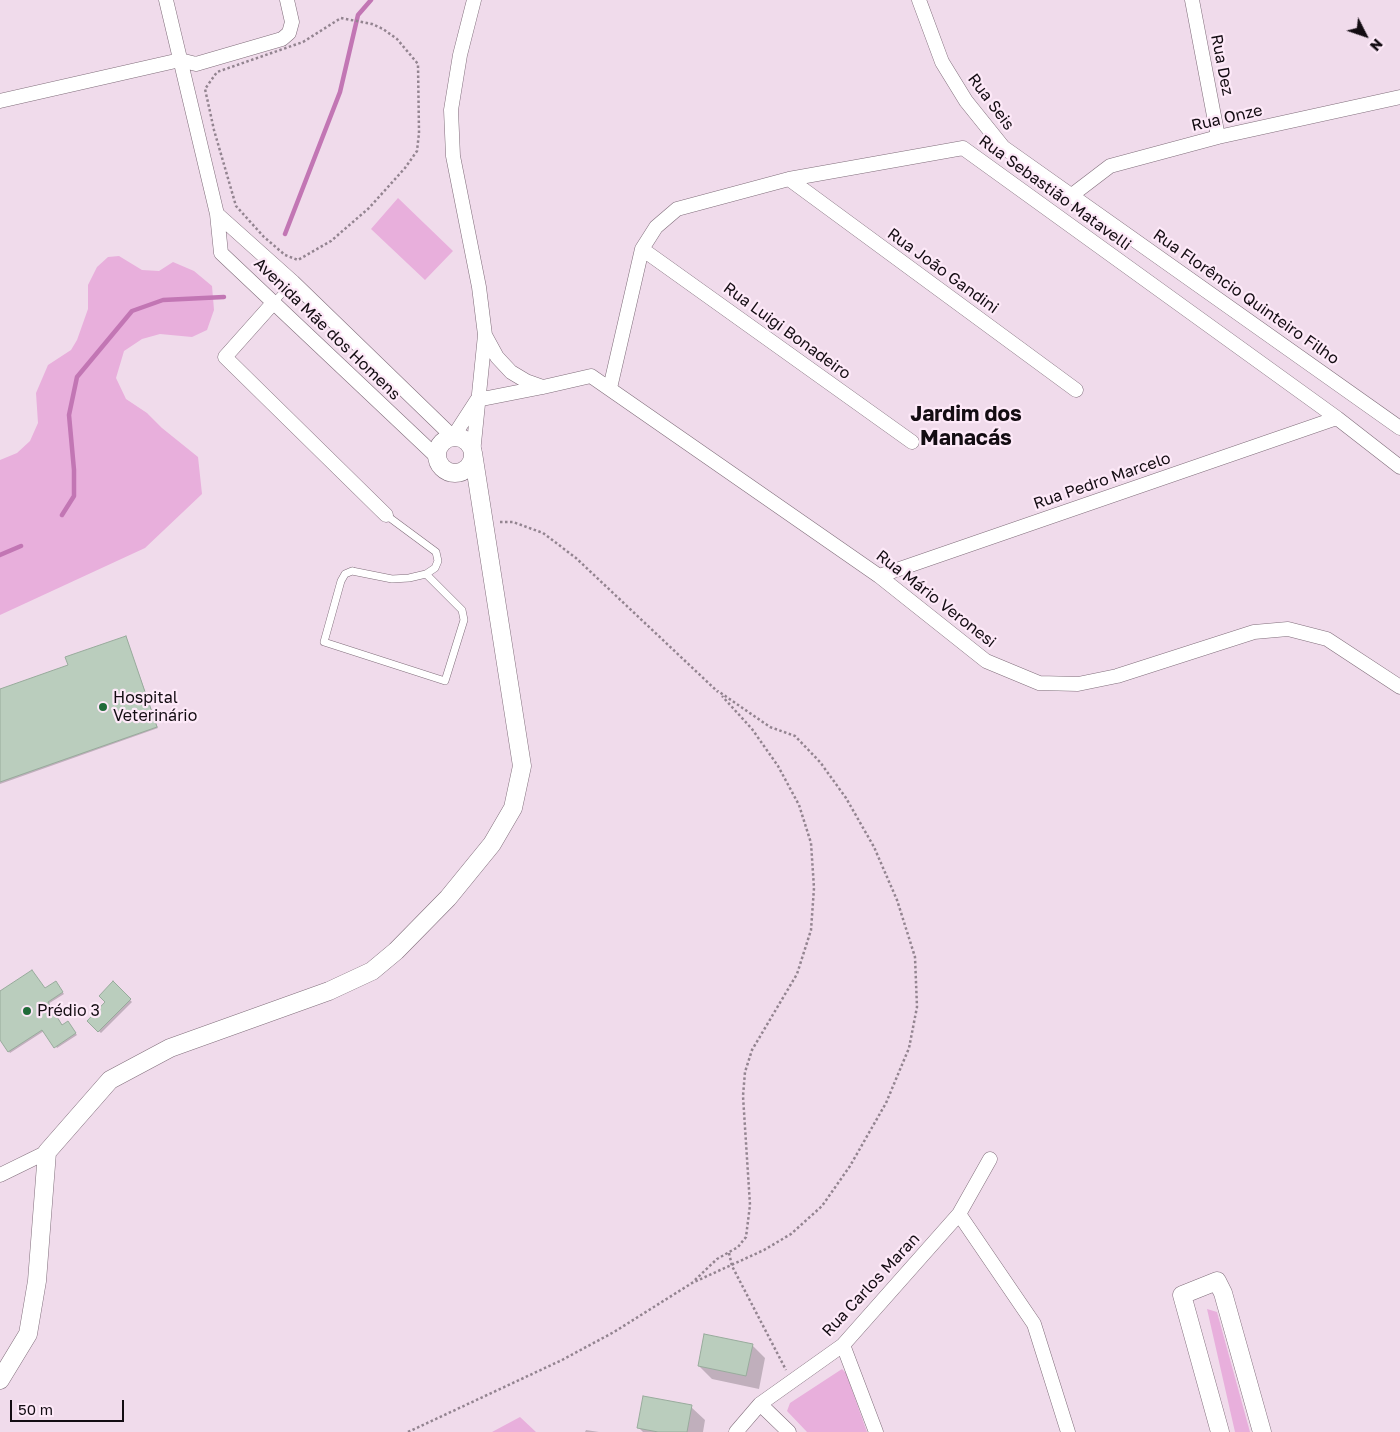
<!DOCTYPE html>
<meta charset="utf-8">
<style>
body{margin:0}
#map{position:relative;width:1400px;height:1432px;overflow:hidden;background:#f0dbeb;font-family:"Golos Text",sans-serif}
canvas{display:block}
.north{position:absolute;left:1340px;top:10px;width:50px;height:50px;-webkit-text-stroke:4px #fde9f8;paint-order:stroke;rotate:131deg;font-size:14px;font-weight:700;line-height:20px;text-align:center;color:#130c12}
.north::after{content:'';display:block;margin:auto;width:18px;height:22px;background:#130c12;clip-path:polygon(50% 0,100% 100%,50% 72%,0 100%)}
.scale{position:absolute;left:10px;top:1400px;width:114px;height:22px;box-sizing:border-box;border:2px solid #130c12;border-top:0;padding-left:6px;font-size:15px;line-height:18px;white-space:nowrap;color:#130c12;-webkit-text-stroke:4px #fde9f8;paint-order:stroke}
</style>
<div id="map">
<canvas width="1400" height="1432"></canvas>
<div class="north">N</div>
<div class="scale">50 m</div>
</div>
<script>
const context = document.querySelector('canvas').getContext('2d');
context.lineJoin = 'round';
function fill(path, color) { context.fillStyle = color; context.fill(path, 'evenodd'); }
const toPath = rows => new Path2D(rows.map(r => 'M' + r).join(''));
function trace(path, color, width, dash) { context.strokeStyle = color; context.lineWidth = width; context.lineCap = dash ? 'butt' : 'round'; context.setLineDash(dash || []); context.stroke(path); }
function write(font, color, halo, rows, align = 'center') {
  context.font = font + ' "Golos Text",sans-serif'; context.lineWidth = 4.5; context.setLineDash([]); context.textBaseline = 'middle'; context.strokeStyle = halo; context.fillStyle = color; for (const [text, x, y, turn = 0] of rows) {
    context.save(); context.translate(x, y); context.rotate((+turn || 0) * Math.PI / 180); context.textAlign = isNaN(turn) ? turn : align; if (halo) context.strokeText(text, 0, 0); context.fillText(text, 0, 0); context.restore();
  }
}
const green = toPath([
 [398,198,453,251,425,280,371,229],
 [119,256,142,270,159,271,173,262,194,271,212,286,214,310,207,330,192,337,160,334,142,339,124,351,116,378,126,399,147,413,162,428,198,457,202,494,145,548,0,615,0,460,17,453,30,441,38,423,36,393,48,365,71,350,77,340,88,309,88,285,97,267,108,257],
 [1207,1309,1217,1312,1250,1432,1235,1432],
 [842,1369,846,1373,867,1432,807,1432,787,1411,790,1403],
 [520,1417,536,1432,492,1432]
]);
const shadow = toPath([
 [126,637,158,728,0,784,0,690,70,666],
 [113,983,132,1002,101,1033,88,1021,107,1002],
 [57,984,64,994,48,1004,63,1026,69,1024,77,1035,57,1048,44,1031,10,1053,0,1038,0,992,45,990],
 [752,1345,765,1358,759,1389,712,1379,699,1366],
 [691,1407,705,1420,703,1432,643,1432,639,1428],
 [586,1430,599,1432,585,1432]
]);
const stream = toPath([
 [285,234,340,92,358,15,371,0],
 [62,515,74,496,74,470,69,415,77,377,132,311,163,300,224,297],
 [0,555,21,546]
]);
const building = toPath([
 [126,636,157,727,0,782,0,689,68,665,65,657,126,636],
 [32,970,45,988,56,981,63,992,48,1002,62,1025,68,1021,76,1033,54,1048,42,1030,8,1052,0,1040,0,991,32,970],
 [113,981,131,999,98,1032,87,1021,105,1002,99,996,113,981],
 [704,1334,753,1344,746,1376,698,1366,704,1334],
 [643,1396,692,1405,687,1432,658,1432,637,1428,643,1396]
]);
const path = toPath([
 [341,18,372,24,383,29,397,39,418,64,419,133,417,151,405,168,369,208,331,241,298,260,285,255,264,237,236,206,214,130,205,89,217,72,303,42,341,18],
 [500,522,513,522,543,533,576,558,718,692],
 [729,1253,732,1266,786,1370],
 [695,1280,717,1259,738,1247,746,1237,750,1205,743,1096,745,1072,752,1050,797,974,811,930,814,888,811,843,799,805,778,766,752,729,722,696],
 [408,1432,562,1360,614,1332,692,1283,764,1250,791,1234,822,1206,850,1166,886,1103,909,1048,917,1007,915,957,897,900,874,847,846,798,820,762,795,736,770,727,718,691]
]);
const service = toPath([
 [274,302,293,282],
 [386,515,436,552,438,561,435,568,426,574],
 [352,571,392,579,409,578,426,574,462,610,464,620,445,681,324,642,341,581,345,574,352,571]
]);
const minor = toPath([
 [166,0,217,214],
 [919,0,942,62,966,101,1003,147,1400,428],
 [1192,0,1218,137],
 [0,101,180,60,196,64,282,39,289,33,292,22,287,0],
 [789,179,1076,390],
 [1072,195,1110,166,1218,137,1400,97],
 [642,249,912,442],
 [274,302,225,357,386,515],
 [543,387,591,376,879,576,986,661,1039,683,1078,684,1117,676,1254,632,1288,629,1327,639,1400,687],
 [610,388,642,249,656,227,677,209,789,179,963,148,1337,418,1400,467],
 [473,453,485,335,479,287,453,156,451,110,460,55,474,0],
 [438,458,221,253,217,214,293,282,453,437,477,400,543,387,526,381,511,372,497,357,485,335],
 [879,576,1337,418],
 [0,1175,47,1152],
 [959,1214,1034,1324,1068,1432],
 [843,1345,876,1432],
 [760,1404,789,1432],
 [736,1432,760,1404,843,1345,959,1214,990,1159]
]);
const tertiary = toPath([
 '437 455a18 18 0 1 1 36 0a18 18 0 1 1-36 0Z',
 [0,1380,28,1334,37,1281,47,1152,110,1080,170,1048,329,991,372,971,396,951,448,898,492,844,513,808,522,766,473,453],
 [1220,1432,1182,1295,1217,1281,1223,1293,1262,1432]
]);
const markers = [
 [103,707,5,"#206b39"],
 [27,1011,5,"#206b39"]
];
const streetNames = [
 ["Rua Dez",1222,65,79],
 ["Rua Seis",991,102,53],
 ["Rua Onze",1227,118,-13],
 ["Rua Sebastião Matavelli",1055,193,36],
 ["Rua João Gandini",943,271,36],
 ["Rua Florêncio Quinteiro Filho",1246,297,35],
 ["Avenida Mãe dos Homens",327,329,44],
 ["Rua Luigi Bonadeiro",787,331,36],
 ["Rua Pedro Marcelo",1102,481,-19],
 ["Rua Mário Veronesi",936,599,38],
 ["Rua Carlos Maran",871,1285,-47]
];
const poiNames = [
 ["Hospital",113,698],
 ["Veterinário",113,716],
 ["Prédio 3",37,1011]
];
const districtNames = [
 ["Jardim dos",966,414],
 ["Manacás",966,438]
];
fill(green, '#e8afdc');
fill(shadow, '#0003');
trace(stream, '#c276b4', 4.5);
fill(building, '#bacdbd');
trace(building, '#98ab9c', 1);
trace(service, '#806e7b', 8);
trace(minor, '#806e7b', 15);
trace(tertiary, '#806e7b', 19);
trace(path, '#938490', 2.5, [2.5, 2.5]);
trace(service, '#fff', 7);
trace(minor, '#fff', 14);
trace(tertiary, '#fff', 18);
for (const [x, y, r, color] of markers) { const dot = new Path2D(); dot.arc(x, y, r, 0, 2 * Math.PI); context.fillStyle = color; context.fill(dot); trace(dot, '#fde9f8', 2); }
write('16px', '#130c12', '#fde9f8', streetNames);
write('16px', '#130c12', '#fde9f8', poiNames, 'left');
write('bold 21px', '#130c12', '#fde9f8', districtNames);
</script>
